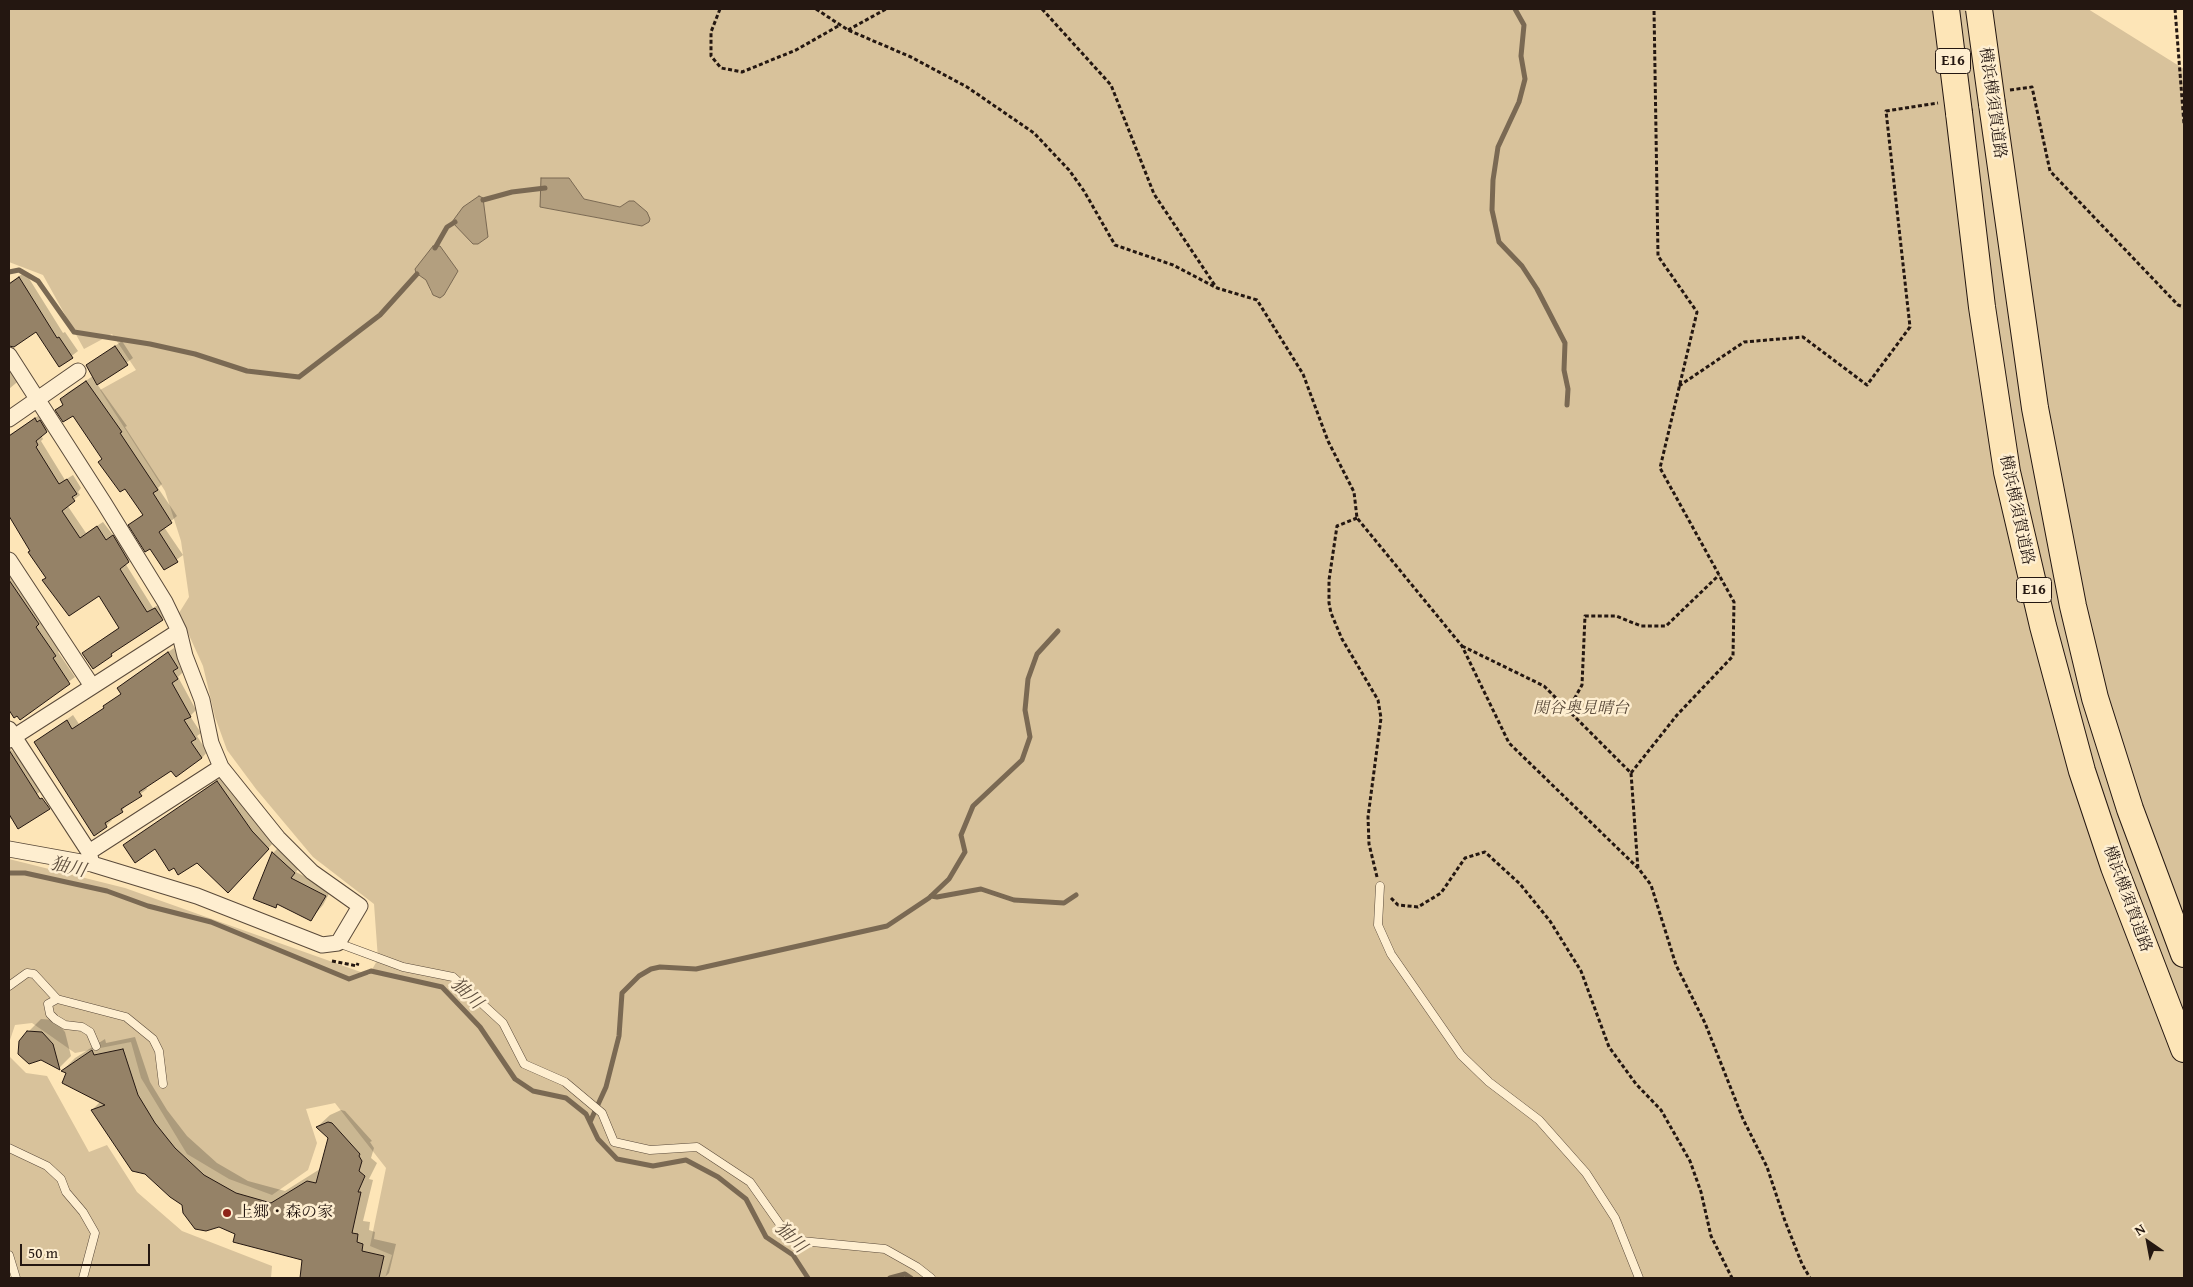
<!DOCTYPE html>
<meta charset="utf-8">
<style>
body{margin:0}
#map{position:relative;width:2193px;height:1287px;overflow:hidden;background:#fde5b7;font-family:"Gentium Book Plus",serif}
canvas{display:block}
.frame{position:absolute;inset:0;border:10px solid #241711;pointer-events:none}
.north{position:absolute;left:2123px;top:1217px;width:50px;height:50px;-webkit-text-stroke:4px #feeed0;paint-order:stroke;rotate:327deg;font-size:14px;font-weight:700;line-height:20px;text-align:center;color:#241711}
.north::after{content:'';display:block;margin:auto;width:18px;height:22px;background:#241711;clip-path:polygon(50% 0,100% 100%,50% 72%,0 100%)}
.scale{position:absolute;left:20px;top:1244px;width:130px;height:22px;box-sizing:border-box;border:2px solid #241711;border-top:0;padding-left:6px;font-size:15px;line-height:18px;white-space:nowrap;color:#241711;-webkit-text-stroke:4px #feeed0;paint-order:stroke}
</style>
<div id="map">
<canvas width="2193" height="1287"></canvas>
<div class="frame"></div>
<div class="north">N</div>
<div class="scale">50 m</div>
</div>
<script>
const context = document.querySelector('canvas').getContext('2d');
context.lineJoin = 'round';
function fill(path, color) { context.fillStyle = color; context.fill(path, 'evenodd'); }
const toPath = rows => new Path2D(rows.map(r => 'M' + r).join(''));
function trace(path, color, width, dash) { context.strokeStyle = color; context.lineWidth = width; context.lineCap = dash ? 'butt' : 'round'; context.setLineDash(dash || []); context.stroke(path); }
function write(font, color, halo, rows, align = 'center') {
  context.font = font + ' "Gentium Book Plus","Noto Serif JP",serif'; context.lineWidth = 5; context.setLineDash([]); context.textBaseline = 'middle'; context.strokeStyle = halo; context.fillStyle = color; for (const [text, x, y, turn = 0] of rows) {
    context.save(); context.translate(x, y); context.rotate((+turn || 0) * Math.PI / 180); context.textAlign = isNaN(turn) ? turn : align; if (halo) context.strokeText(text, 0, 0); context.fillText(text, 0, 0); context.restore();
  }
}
const green = toPath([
 [9,9,2088,9,2184,69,2184,1278,385,1278,392,1255,370,1246,386,1168,335,1103,306,1109,317,1143,308,1170,272,1195,229,1179,187,1154,141,1078,131,1042,75,1053,32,1023,15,1025,9,1043,9,859,125,888,369,975,378,959,374,904,313,857,256,789,227,750,215,717,203,666,179,613,189,597,181,541,165,491,100,390,136,370,112,334,84,349,43,275,9,262],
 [580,195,584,199,620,207,629,201,641,226,540,207],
 [458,271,431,293,426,279,416,274],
 [9,1056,26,1073,47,1076,89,1152,107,1145,137,1192,182,1231,272,1266,271,1278,17,1278,9,1259]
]);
const water = toPath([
 [541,178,569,178,584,199,620,207,629,201,634,201,647,212,650,219,649,222,642,226,540,207,541,178],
 [479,196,483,198,488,237,478,244,473,244,452,222,463,207,479,196],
 [433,246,440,246,458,271,444,295,440,298,433,295,426,280,416,273,415,269,433,246]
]);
const shadow = toPath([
 [25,272,63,333,65,332,78,351,59,366,36,331,21,341,9,323,9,283],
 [122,341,133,358,97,384,127,426,125,427,162,484,158,488,177,516,164,527,183,555,164,569,150,547,130,525,143,514,73,414,57,410,64,404,61,399,67,393,93,376,87,366],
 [9,358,22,378,9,389],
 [41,414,52,425,41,435,43,439,41,441,65,480,73,475,81,488,78,492,80,495,67,505,86,533,103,522,113,535,119,531,134,556,125,563,153,608,161,603,168,614,93,667,83,653,120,627,99,595,47,577,9,516,9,435],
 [9,566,60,650,58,652,75,677,20,718,17,714,14,716,9,708],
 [174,648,183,661,179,665,183,672,178,677,196,710,190,716,201,733,197,736,207,752,202,758,172,769,145,786,147,789,127,804,122,811,110,818,112,820,106,826,36,742,73,715,79,724,105,707,122,693,119,688,125,682],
 [9,747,55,802,50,807,40,792,37,794,48,808,9,819],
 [223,776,258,825,274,842,234,886,198,861,156,847,125,845],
 [279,847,300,867,296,872,331,890,323,905,311,919,279,903,276,907,254,898,273,853],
 [41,1019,55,1020,65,1032,71,1056,59,1068,28,1032],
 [135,1037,150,1082,167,1110,187,1136,217,1163,248,1181,285,1191,320,1169,330,1138,317,1127,330,1115,341,1110,345,1111,372,1141,370,1142,374,1148,371,1158,377,1163,369,1179,373,1180,363,1221,370,1222,369,1230,375,1232,374,1239,396,1244,389,1273,384,1278,347,1278,337,1276,335,1278,311,1278,301,1276,304,1260,236,1234,183,1204,92,1110,101,1101,63,1070,75,1058,105,1039,106,1043]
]);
const stream = toPath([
 [1515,9,1524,25,1521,56,1525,79,1519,102,1498,147,1493,180,1492,210,1499,242,1522,266,1537,289,1565,343,1564,370,1568,389,1567,405],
 [483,200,512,192,545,188],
 [435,248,447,227,455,222],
 [9,272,19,270,38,281,74,332,150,344,195,354,247,371,299,377,380,315,417,274],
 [9,873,25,873,107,891,148,906,211,922,349,979,371,971,442,987,480,1027,515,1079,533,1091,566,1098,586,1114,598,1139,617,1159,653,1166,686,1160,718,1177,746,1199,766,1237,793,1255,808,1278],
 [931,896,937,897,981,889,1014,900,1064,903,1076,895],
 [590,1122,606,1087,619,1036,622,993,639,976,651,969,660,967,696,969,887,926,929,898,949,879,965,852,961,835,973,806,1022,760,1030,737,1025,710,1028,679,1037,654,1058,631],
 [890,1278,905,1274,911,1278]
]);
const building = toPath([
 [19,277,57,338,59,337,73,358,59,367,36,332,14,347,9,346,9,284,19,277],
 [115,346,128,365,97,385,86,365,115,346],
 [86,381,122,432,120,433,158,490,153,493,172,523,159,532,178,562,164,570,150,549,145,552,128,525,143,515,125,489,120,492,98,462,102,459,73,416,63,422,55,410,63,405,60,399,86,381],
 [35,418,37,422,40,420,47,432,36,441,38,445,36,447,59,484,67,479,77,494,72,497,75,501,62,511,80,538,97,526,106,540,113,535,129,562,120,569,147,612,155,608,163,620,111,654,112,656,93,669,82,653,119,628,99,596,69,616,42,580,46,578,28,552,30,551,9,516,9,436,35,418],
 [9,580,39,624,36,627,56,656,53,658,70,684,20,720,17,716,14,718,9,710,9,580],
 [168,652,178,668,173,671,178,679,172,683,191,717,184,720,196,739,191,742,202,758,176,777,171,771,139,792,142,796,121,809,123,812,105,823,107,827,94,836,34,742,67,720,72,729,104,708,103,706,121,694,117,688,168,652],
 [9,750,40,799,42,798,50,809,18,829,9,814,9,750],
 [217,781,252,831,269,849,228,893,197,863,178,875,174,868,169,871,155,849,135,863,123,845,217,781],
 [272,852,295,873,291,878,326,896,311,921,277,904,276,908,253,899,272,852],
 [27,1031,42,1032,53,1044,60,1070,41,1060,29,1064,18,1054,19,1041,27,1031],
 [123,1049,138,1095,155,1123,175,1148,204,1175,236,1193,271,1203,307,1181,316,1183,328,1138,316,1127,328,1122,332,1123,360,1154,359,1156,362,1161,359,1171,365,1176,358,1192,361,1192,352,1233,358,1234,357,1242,363,1244,362,1251,384,1256,379,1278,300,1278,302,1260,233,1242,235,1234,219,1227,206,1231,195,1229,183,1213,182,1205,170,1197,145,1174,132,1171,91,1110,105,1105,62,1083,66,1073,61,1071,92,1050,94,1055,123,1049]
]);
const path = toPath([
 [720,9,711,32,711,56,721,68,742,72,796,50,840,25],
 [816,9,848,30,911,57,967,87,1034,133,1069,170,1084,191,1115,245,1173,265,1217,288,1257,300,1303,374,1328,441,1354,492,1357,518,1462,646,1509,743,1639,869,1651,885,1676,965,1705,1023,1743,1119,1767,1167,1785,1221,1802,1264,1810,1278],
 [1042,9,1111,85,1154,194,1216,287],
 [2175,9,2184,124],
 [848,30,886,9],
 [2010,90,2032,87,2050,171,2178,305,2184,307],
 [1679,386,1744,342,1803,337,1867,385,1910,327,1886,111,1938,103],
 [1357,518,1337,526,1329,580,1329,603,1331,613,1342,639,1378,700,1381,718,1368,817,1369,844,1377,877],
 [1462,646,1544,686,1631,773,1638,869],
 [1568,710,1582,685,1585,616,1616,616,1641,626,1666,626,1719,575],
 [1631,773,1677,715,1733,656,1734,602,1660,468,1697,312,1658,256,1654,9],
 [1391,898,1398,905,1418,907,1441,893,1465,858,1485,852,1520,884,1550,921,1581,971,1609,1047,1636,1084,1661,1110,1690,1161,1701,1192,1711,1236,1732,1278],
 [332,961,357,966,358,963]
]);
const lane = toPath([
 [1380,886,1378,925,1391,954,1461,1055,1489,1082,1539,1120,1586,1173,1615,1218,1639,1278],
 [338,943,403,967,453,977,503,1023,524,1064,565,1082,602,1113,614,1142,650,1150,697,1147,750,1182,791,1240,885,1249,917,1267,931,1278],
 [9,986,27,973,34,974,57,999,126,1017,153,1039,159,1051,163,1084],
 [57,999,48,1004,50,1014,55,1019,65,1025,82,1027,90,1032,96,1046],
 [9,1148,47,1166,61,1179,66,1192,83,1212,95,1233,83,1278],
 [9,1255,16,1278]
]);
const street = toPath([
 [9,355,104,503,165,602,179,631,185,656,202,700,211,743,221,767,278,838,312,872,360,906,338,943,322,945,197,896,92,864,9,849],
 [9,419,78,371],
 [9,560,92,686],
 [9,729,89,852,92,864],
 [9,740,179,631],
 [89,852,221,767]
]);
const highway = toPath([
 [1992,104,2035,408,2073,606,2095,698,2130,809,2184,954],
 [1959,113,1982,307,2007,472,2043,626,2082,771,2114,867,2184,1049]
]);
const highwayBridge = toPath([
 [1946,9,1959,113],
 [1979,9,1992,104]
]);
const markers = [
 [227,1213,5,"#8f2418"]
];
const shields = [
 [1953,61,35],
 [2034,590,35]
];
const shieldNames = [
 ["E16",1953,61],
 ["E16",2034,590]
];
const streetNames = [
 ["横浜横須賀道路",1992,103,82],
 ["横浜横須賀道路",2016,510,78],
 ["横浜横須賀道路",2127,899,70]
];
const parkNames = [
 ["関谷奥見晴台",1581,709]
];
const poiNames = [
 ["上郷・森の家",237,1213]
];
const waterNames = [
 ["㹨川",68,868,13],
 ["㹨川",466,994,44],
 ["㹨川",790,1238,44]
];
fill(green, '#d8c29b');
fill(water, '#b39f7f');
trace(water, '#7a6953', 1);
fill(shadow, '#0003');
trace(stream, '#7a6953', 5);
fill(building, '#958267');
trace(building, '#241711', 1);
trace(lane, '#5a4a3a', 9);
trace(street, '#5a4a3a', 17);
trace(highway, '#241711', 28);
trace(path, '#241711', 3, [4, 2.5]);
trace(lane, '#feeed0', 8);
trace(street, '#feeed0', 15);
trace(highway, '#fde5b7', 26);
trace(highwayBridge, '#241711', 28, []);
trace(highwayBridge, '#fde5b7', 26);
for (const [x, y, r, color] of markers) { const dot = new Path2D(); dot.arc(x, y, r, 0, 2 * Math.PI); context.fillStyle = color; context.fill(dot); trace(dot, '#feeed0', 2); }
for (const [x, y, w] of shields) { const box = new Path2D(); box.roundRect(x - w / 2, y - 12.5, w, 25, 4); context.fillStyle = '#feeed0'; context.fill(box); trace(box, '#241711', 1); }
write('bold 15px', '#241711', null, shieldNames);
write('16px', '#241711', '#feeed0', streetNames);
write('italic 16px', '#5a4a3a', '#feeed0', parkNames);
write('16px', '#241711', '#feeed0', poiNames, 'left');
write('italic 18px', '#5d4d3d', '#feeed0', waterNames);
</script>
